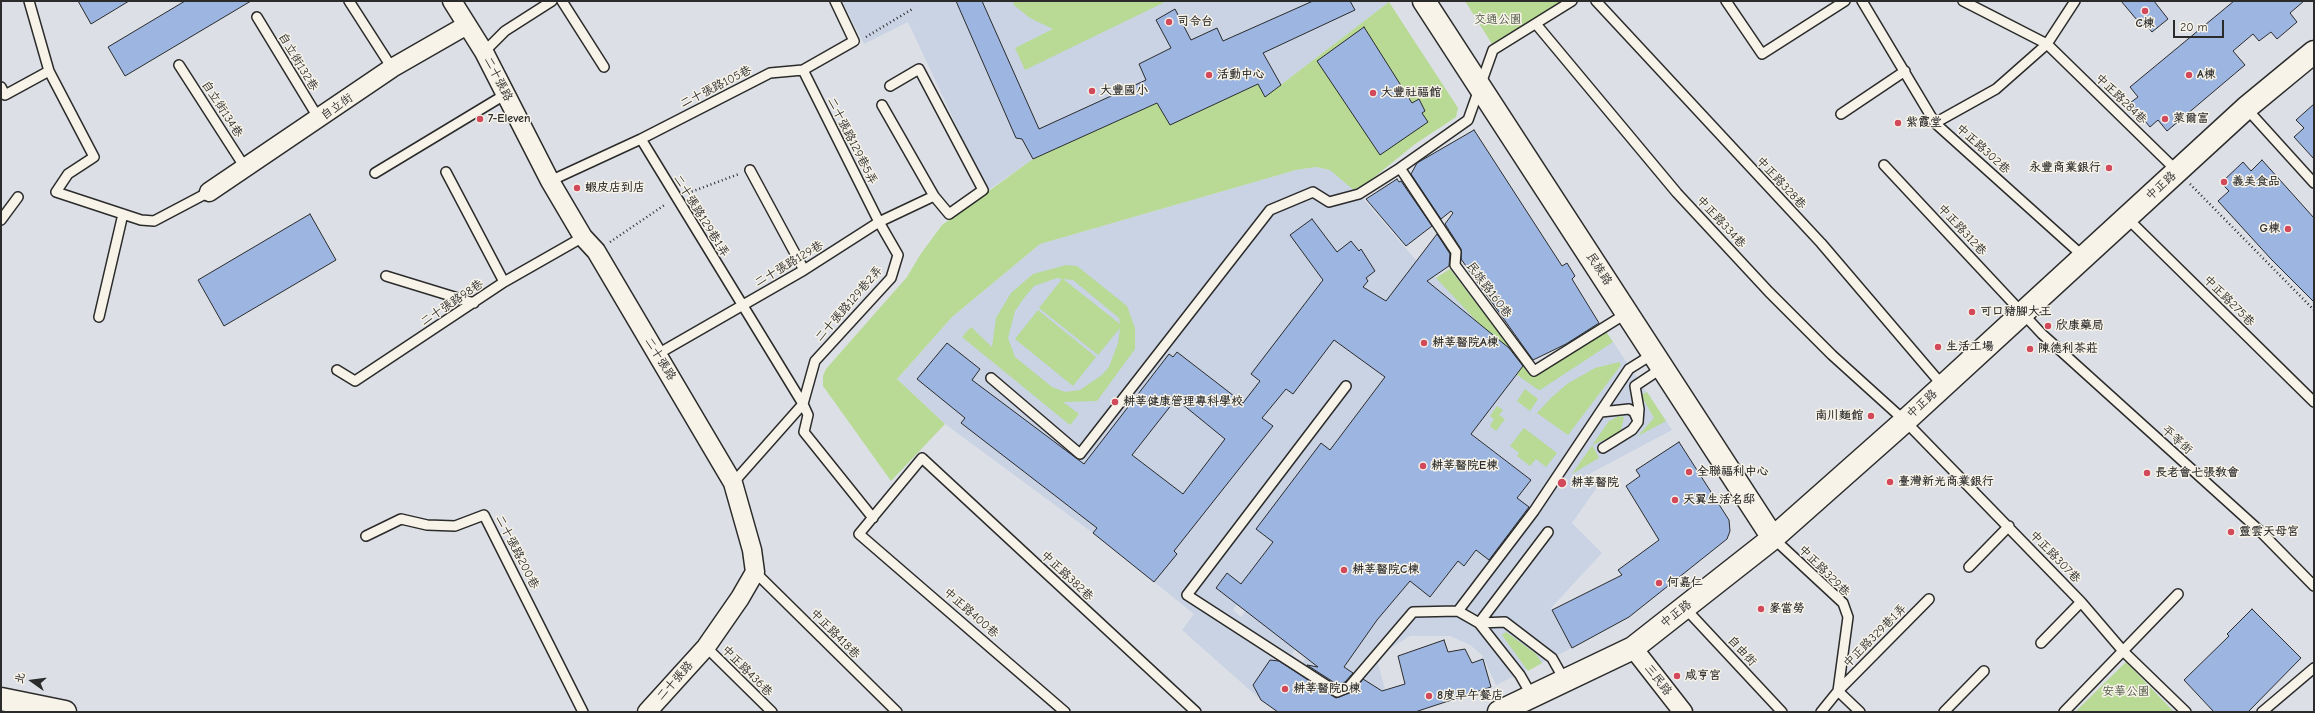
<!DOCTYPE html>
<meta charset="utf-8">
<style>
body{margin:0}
#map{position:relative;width:2315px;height:713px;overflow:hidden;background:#dce0e6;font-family:"Comic Neue","LXGW WenKai TC",sans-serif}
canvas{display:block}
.frame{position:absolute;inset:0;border:2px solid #2b2b2b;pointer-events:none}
.north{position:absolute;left:12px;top:661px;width:40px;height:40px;-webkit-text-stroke:3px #f7f3e8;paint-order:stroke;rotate:284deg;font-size:11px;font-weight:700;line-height:16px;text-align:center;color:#2b2b2b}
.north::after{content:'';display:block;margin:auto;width:14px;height:18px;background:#2b2b2b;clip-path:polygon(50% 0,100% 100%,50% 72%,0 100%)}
.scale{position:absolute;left:2173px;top:20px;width:51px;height:18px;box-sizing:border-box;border:2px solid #2b2b2b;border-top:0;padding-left:5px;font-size:12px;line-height:14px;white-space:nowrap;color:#2b2b2b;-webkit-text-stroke:3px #f7f3e8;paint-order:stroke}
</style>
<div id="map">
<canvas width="2315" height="713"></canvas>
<div class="frame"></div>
<div class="north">北</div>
<div class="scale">20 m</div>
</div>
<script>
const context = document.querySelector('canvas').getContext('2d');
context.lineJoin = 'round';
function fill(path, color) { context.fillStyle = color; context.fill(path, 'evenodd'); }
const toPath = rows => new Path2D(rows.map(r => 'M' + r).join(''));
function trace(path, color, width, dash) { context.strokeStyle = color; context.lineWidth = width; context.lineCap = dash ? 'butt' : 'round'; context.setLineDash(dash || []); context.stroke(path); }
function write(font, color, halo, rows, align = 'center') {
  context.font = font + ' "Comic Neue","LXGW WenKai TC",sans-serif'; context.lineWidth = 3; context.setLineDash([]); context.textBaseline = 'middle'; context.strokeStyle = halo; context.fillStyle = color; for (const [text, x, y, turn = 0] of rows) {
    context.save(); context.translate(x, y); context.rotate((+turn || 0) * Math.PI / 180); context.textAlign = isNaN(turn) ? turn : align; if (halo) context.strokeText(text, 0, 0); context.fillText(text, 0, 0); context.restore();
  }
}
const built = toPath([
 [842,1,1388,1,1389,2,1265,97,1258,84,1170,125,1157,103,1033,159,987,191,908,22,864,44],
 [1316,167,1330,170,1359,194,1415,259,1435,278,1450,269,1532,376,1605,330,1672,430,1591,473,1598,486,1572,523,1602,553,1551,608,1572,648,1496,685,1482,655,1470,645,1450,636,1410,636,1389,649,1378,663,1391,712,1355,693,1331,700,1277,661,1270,660,1253,685,1261,700,1182,630,1194,614,1093,533,945,424,897,379,952,317,1040,244,1296,170],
 [1416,262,1427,281,1474,319,1466,429,1530,479,1464,566,1366,492,1446,577,1430,596,1410,581,1377,620,1335,680,1306,658,1302,663,1292,654,1295,649,1246,611,1241,617,1233,610,1237,604,1216,588,1227,573,1241,584,1281,531,1265,536,1256,529,1330,450,1385,377]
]);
const green = toPath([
 [1012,1,1167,1,1025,70,1015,48,1053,29,1030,18,1015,6],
 [1465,1,1566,1,1492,44],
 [1389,2,1458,108,1456,117,1415,144,1356,192,1330,170,1316,167,1296,170,1040,244,952,317,897,379,945,424,891,481,823,386,823,376,826,369,907,277,920,255,942,225,1033,159,1157,103,1170,125,1258,84,1265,97],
 [1066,265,1077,266,1127,306,1135,328,1135,349,1097,401,1063,402,1079,414,1070,425,962,337,971,327,992,347,996,318,1011,293,1033,274],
 [1057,278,1062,279,1039,308,1098,355,1120,328,1118,343,1109,367,1102,375,1080,390,1065,392,1052,387,1015,357,1008,338,1015,311,1024,298,1034,286],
 [1063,279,1073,280,1119,318,1120,324],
 [1450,269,1532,376,1605,330,1613,342,1540,390,1537,389,1516,374,1521,368,1436,278],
 [1038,310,1096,357,1073,386,1015,339],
 [1619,362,1621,365,1568,435,1537,413,1551,398,1567,384,1595,368],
 [1525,389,1538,399,1530,411,1517,401],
 [1647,392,1666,421,1638,436,1654,418,1641,395],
 [1497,406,1503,410,1499,415,1505,419,1496,431,1490,426,1494,419,1490,416],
 [1619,416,1624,417,1621,430,1614,436,1592,445,1599,458,1572,474,1609,421],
 [1524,428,1557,453,1546,467,1536,459,1530,466,1517,456,1519,453,1510,446],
 [1506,632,1536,654,1542,663,1528,671,1502,635],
 [2126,662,2174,712,2075,712]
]);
const building = toPath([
 [78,1,129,1,91,24,78,1],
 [185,1,251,1,125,76,108,47,185,1],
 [956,1,982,1,1039,129,1146,80,1139,64,1171,48,1156,20,1175,9,1191,40,1217,28,1223,41,1313,1,1350,1,1355,10,1263,53,1281,85,1265,97,1258,84,1170,125,1157,103,1033,159,1022,139,1016,138,956,1],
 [2121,1,2154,1,2168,19,2152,32,2145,24,2142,26,2121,1],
 [2234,1,2304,1,2290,13,2297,22,2277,39,2271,32,2259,41,2253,34,2233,51,2245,65,2167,131,2158,120,2150,127,2130,103,2138,97,2130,87,2234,1],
 [1364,27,1412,103,1419,99,1425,111,1422,113,1428,122,1380,155,1317,61,1364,27],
 [2314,104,2314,159,2294,137,2304,128,2296,120,2314,104],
 [1474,130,1562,266,1567,263,1575,276,1572,279,1599,323,1566,344,1533,360,1461,259,1461,249,1445,224,1453,213,1451,211,1441,219,1411,174,1417,163,1474,130],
 [2262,160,2314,218,2314,302,2271,259,2218,201,2229,191,2221,183,2243,162,2251,171,2262,160],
 [1397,179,1399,182,1401,181,1432,226,1406,246,1366,199,1397,179],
 [310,214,336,260,224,326,198,280,310,214],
 [1312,219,1337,252,1351,241,1359,251,1361,249,1375,271,1366,278,1368,281,1363,287,1386,301,1437,234,1450,254,1449,266,1427,281,1509,348,1523,366,1471,434,1531,480,1517,498,1529,507,1489,560,1476,550,1464,566,1458,561,1430,597,1410,581,1377,620,1344,667,1353,673,1345,682,1338,685,1307,665,1318,667,1216,588,1227,573,1241,584,1273,542,1256,529,1321,443,1330,450,1385,377,1334,340,1293,394,1286,389,1262,418,1273,426,1174,551,1177,554,1154,582,1093,533,1097,528,961,423,965,418,917,379,947,343,980,369,972,380,1084,464,1169,354,1173,357,1177,352,1243,403,1260,381,1251,374,1323,280,1290,235,1312,219],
 [1176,399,1225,439,1183,494,1132,455,1176,399],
 [1679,442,1729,520,1730,531,1727,539,1629,617,1572,648,1552,610,1622,575,1618,570,1659,540,1626,486,1640,476,1636,470,1679,442],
 [2252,609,2301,658,2248,712,2214,712,2184,680,2229,636,2227,634,2252,609],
 [1444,640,1448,652,1465,649,1472,663,1483,659,1491,687,1415,712,1278,712,1261,700,1253,685,1270,660,1279,661,1336,698,1352,692,1363,679,1382,691,1405,684,1398,656,1444,640]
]);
const path = toPath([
 [866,37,914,8],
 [2190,184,2314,310],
 [688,193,739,174],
 [610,242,666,204]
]);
const lane = toPath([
 [29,1,49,71],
 [349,1,392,68],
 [562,1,604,67],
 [1596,1,1821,243,1943,386],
 [1726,1,1762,54,1845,1],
 [1862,1,1935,123,2084,257],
 [1963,1,2047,44,2177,171],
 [257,17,319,119],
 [1536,24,1677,193,1769,292,1832,355,1905,421,2081,602,2123,651,2186,712],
 [484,52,505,31,552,1],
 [179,65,244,166],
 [1,87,5,95,49,71,94,157,68,174,56,192,141,220,154,221,209,192],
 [882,105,934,196,949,214,983,190,919,69,890,86],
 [2246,108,2314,183],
 [1841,114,1905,71],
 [1935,123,1996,89,2047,44,2075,1],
 [641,139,803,404,808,415,804,432,873,518],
 [1884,165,2042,334,2260,531,2314,586],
 [1400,168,1456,252,1455,265,1534,371,1627,313],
 [750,170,804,270],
 [446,172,504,282],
 [375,173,506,94],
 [550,181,641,139,770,73,803,70,854,41,835,1],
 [2127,218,2314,402],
 [1,220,18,197],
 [386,276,474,303],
 [99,317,123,214],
 [656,355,804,270,879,222,934,196],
 [337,370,355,381,504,282,583,237],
 [991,378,1080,454,1270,210,1313,192,1329,202,1359,194,1400,168,1468,120,1493,50,1572,1],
 [1346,386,1187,595,1337,692,1349,687,1413,612,1458,611,1479,623,1520,675,1532,696],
 [1601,412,1629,409,1634,412,1638,421],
 [1603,448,1632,430,1638,422,1639,409,1635,386,1662,368],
 [733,483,803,404,815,361,891,278,898,255,879,222,803,70],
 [366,536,401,519,427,525,455,526,484,515,583,712],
 [1773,538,1843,603,1848,617,1838,691,1860,712],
 [1969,567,2009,526],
 [755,572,897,712],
 [1684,607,1782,712],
 [1458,611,1534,511,1629,369,1653,354],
 [1479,623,1548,532],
 [1479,623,1505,622,1552,658,1565,681],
 [2041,643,2081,602],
 [706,647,772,712],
 [1065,712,859,534,922,458,1196,712],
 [1821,712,1838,691,1929,599],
 [1944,712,1984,671],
 [2064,712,2178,594],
 [2262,712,2314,668]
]);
const street = toPath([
 [452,1,484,52,550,181,583,237,596,251,733,483,752,550,755,572,740,598,706,647,647,712],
 [209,192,392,68,467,25],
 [1633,648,1683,712]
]);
const secondary = toPath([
 [1424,1,1773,538],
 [1,699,65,712],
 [1499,712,1633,648,1773,538,1905,421,2246,108,2314,52]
]);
const markers = [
 [2145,11,4,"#d1495b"],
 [1169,22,4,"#d1495b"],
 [1209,75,4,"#d1495b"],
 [2189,75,4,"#d1495b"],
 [1092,91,4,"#d1495b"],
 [1373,93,4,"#d1495b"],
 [480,119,4,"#d1495b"],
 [2165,119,4,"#d1495b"],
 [1898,123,4,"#d1495b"],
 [2109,168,4,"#d1495b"],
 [2224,182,4,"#d1495b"],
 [577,188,4,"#d1495b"],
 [2288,229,4,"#d1495b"],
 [1972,312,4,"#d1495b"],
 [2048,326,4,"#d1495b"],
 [1424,343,4,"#d1495b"],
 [1938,347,4,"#d1495b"],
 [2030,349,4,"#d1495b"],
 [1115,402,4,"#d1495b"],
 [1871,416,4,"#d1495b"],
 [1423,466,4,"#d1495b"],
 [1689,472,4,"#d1495b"],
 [2147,473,4,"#d1495b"],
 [1890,482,4,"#d1495b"],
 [1562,483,5,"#d1495b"],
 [1675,500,4,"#d1495b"],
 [2231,532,4,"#d1495b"],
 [1344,570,4,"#d1495b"],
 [1659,583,4,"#d1495b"],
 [1761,609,4,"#d1495b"],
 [1677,676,4,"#d1495b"],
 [1285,689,4,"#d1495b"],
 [1429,696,4,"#d1495b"]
];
const parkNames = [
 ["交通公園",1498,20],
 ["安華公園",2126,692]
];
const poiNames = [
 ["司令台",1177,22],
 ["C棟",2145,24,"center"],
 ["活動中心",1217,75],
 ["A棟",2197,75],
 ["大豐國小",1100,91],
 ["大豐社福館",1381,93],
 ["7-Eleven",488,119],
 ["萊爾富",2173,119],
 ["紫霞堂",1906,123],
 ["永豐商業銀行",2101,168,"right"],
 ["義美食品",2232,182],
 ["蝦皮店到店",585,188],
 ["G棟",2280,229,"right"],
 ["可口豬腳大王",1980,312],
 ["欣康藥局",2056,326],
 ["耕莘醫院A棟",1432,343],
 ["生活工場",1946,347],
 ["陳德利茶莊",2038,349],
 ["耕莘健康管理專科學校",1123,402],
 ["南川麵館",1863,416,"right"],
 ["耕莘醫院E棟",1431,466],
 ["全聯福利中心",1697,472],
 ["長老會七張教會",2155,473],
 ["臺灣新光商業銀行",1898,482],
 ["耕莘醫院",1571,483],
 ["天翼生活名邸",1683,500],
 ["靈雲天母宮",2239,532],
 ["耕莘醫院C棟",1352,570],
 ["何嘉仁",1667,583],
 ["麥當勞",1769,609],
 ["咸亨宮",1685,676],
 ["耕莘醫院D棟",1293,689],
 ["8度早午餐店",1437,696]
];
const streetNames = [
 ["自立街132巷",298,62,59],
 ["二十張路",498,79,63],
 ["二十張路105巷",716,87,-27],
 ["中正路284巷",2121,99,44],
 ["自立街",337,107,-35],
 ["自立街134巷",222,109,57],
 ["二十張路129巷5弄",852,141,63],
 ["中正路302巷",1983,149,42],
 ["中正路328巷",1781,183,47],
 ["中正路",2161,186,-42],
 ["二十張路129巷1弄",701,216,58],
 ["中正路334巷",1721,222,47],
 ["中正路312巷",1962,230,47],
 ["二十張路129巷",789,264,-31],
 ["民族路",1599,269,57],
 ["民族路160巷",1489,290,53],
 ["中正路275巷",2229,301,45],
 ["二十張路98巷",452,303,-34],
 ["二十張路129巷2弄",849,304,-49],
 ["二十張路",660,359,58],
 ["中正路",1922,404,-42],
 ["平等街",2177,440,42],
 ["二十張路200巷",517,552,63],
 ["中正路307巷",2055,557,46],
 ["中正路329巷",1824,571,45],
 ["中正路382巷",1067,576,43],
 ["中正路400巷",971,613,41],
 ["中正路",1676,614,-38],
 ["中正路418巷",835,634,45],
 ["中正路329巷1弄",1875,636,-45],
 ["自由街",1742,651,47],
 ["中正路436巷",747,671,45],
 ["三民路",1658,680,52],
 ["二十張路",675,681,-48]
];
fill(built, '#c9d3e4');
fill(green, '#b8da94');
fill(building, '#9cb5e1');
trace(building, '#2b2b2b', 1);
trace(lane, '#2b2b2b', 12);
trace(street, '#2b2b2b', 21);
trace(secondary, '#2b2b2b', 25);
trace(path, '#2b2b2b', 2.5, [1, 3]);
trace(lane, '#f7f3e8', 9);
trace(street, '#f7f3e8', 18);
trace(secondary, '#f7f3e8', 22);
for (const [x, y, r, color] of markers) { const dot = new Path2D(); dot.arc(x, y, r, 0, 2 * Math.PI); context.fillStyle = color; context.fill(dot); trace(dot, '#f7f3e8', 1.5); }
write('12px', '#4e5745', '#f7f3e8', parkNames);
write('bold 12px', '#2b2b2b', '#f7f3e8', poiNames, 'left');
write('12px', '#2b2b2b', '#f7f3e8', streetNames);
</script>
